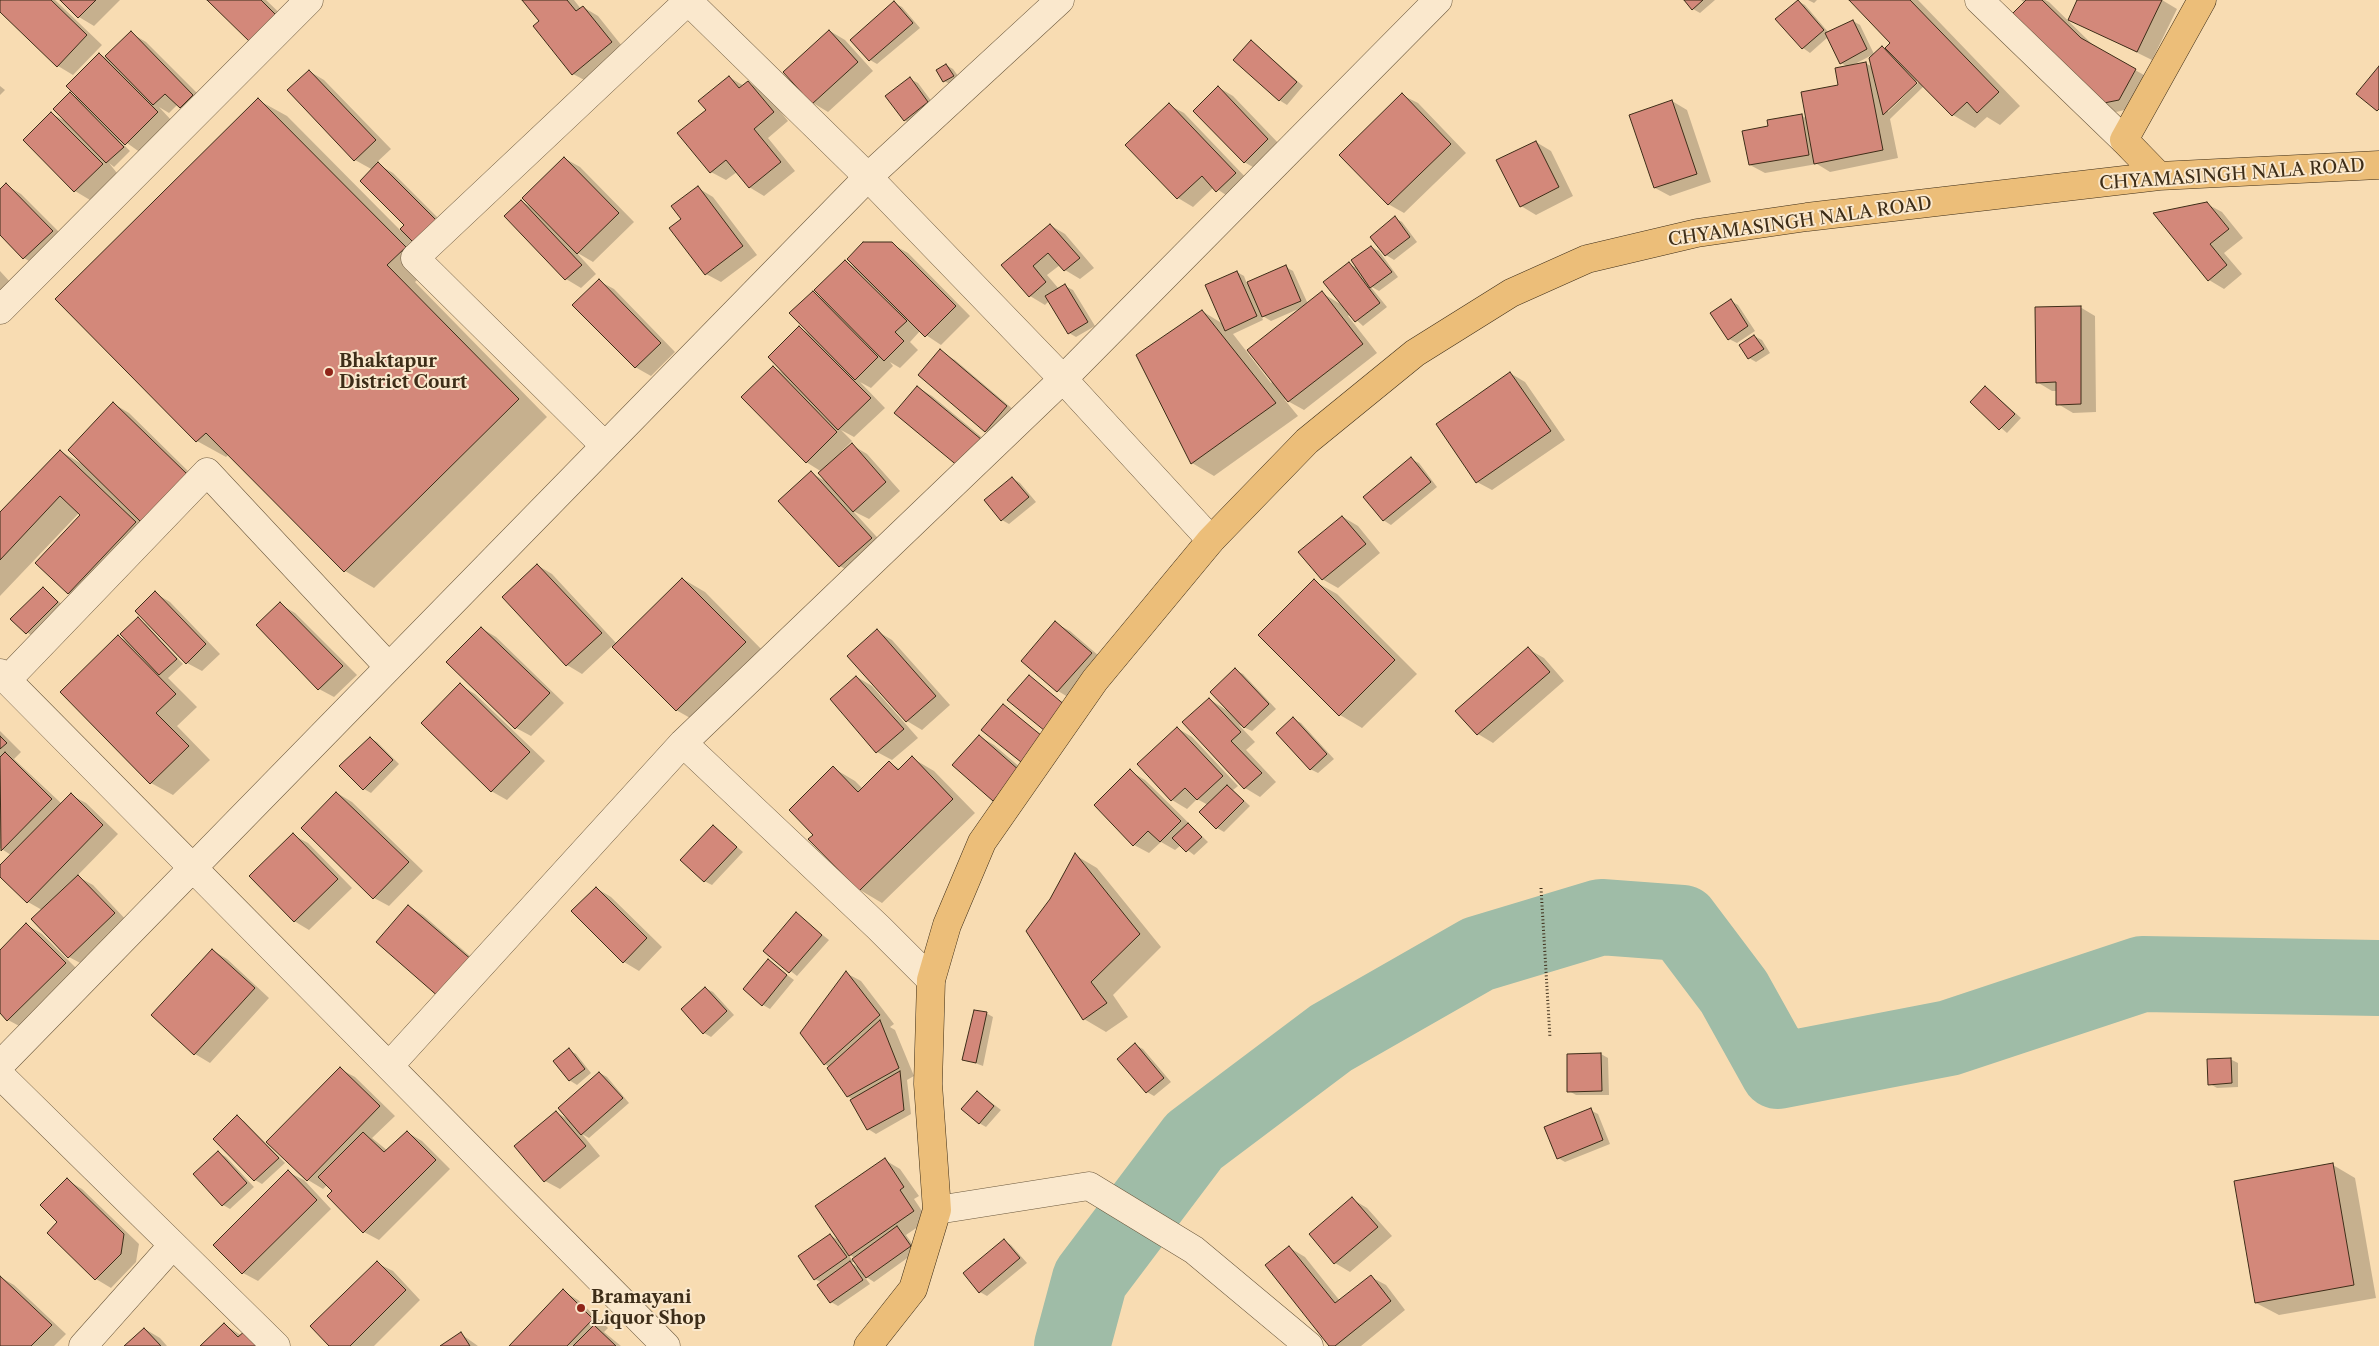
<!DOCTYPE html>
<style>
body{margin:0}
canvas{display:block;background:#f8dcb2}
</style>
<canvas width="2379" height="1346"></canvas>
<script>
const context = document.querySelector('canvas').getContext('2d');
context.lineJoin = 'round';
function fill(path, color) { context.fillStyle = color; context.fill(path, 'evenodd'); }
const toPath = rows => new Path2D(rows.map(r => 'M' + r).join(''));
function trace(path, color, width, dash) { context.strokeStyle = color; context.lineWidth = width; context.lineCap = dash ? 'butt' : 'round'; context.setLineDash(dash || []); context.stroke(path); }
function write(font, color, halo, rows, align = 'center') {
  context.font = font + ' "Libre Caslon Text",serif'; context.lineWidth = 4; context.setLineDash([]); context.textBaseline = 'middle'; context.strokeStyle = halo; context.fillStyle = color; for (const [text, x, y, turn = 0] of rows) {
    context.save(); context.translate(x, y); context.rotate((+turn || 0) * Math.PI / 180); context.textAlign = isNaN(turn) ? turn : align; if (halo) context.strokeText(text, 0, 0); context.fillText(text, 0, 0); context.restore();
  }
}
const shadow = toPath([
 [0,0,55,0,102,45,73,75,58,66,0,10],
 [61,0,120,0,94,26,79,17],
 [209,0,266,0,292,25],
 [524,0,574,0,581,9,583,7,598,16,626,51,588,82,573,74,541,21],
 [1686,0,1715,0,1700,13,1693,9],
 [1808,0,1817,0,1814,3],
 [1851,0,1918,0,2020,106,2000,125,1987,117,1975,128,1953,115,1924,86,1890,119,1898,158,1830,172,1817,164,1765,173,1750,165,1770,127,1801,115,1807,119,1840,86,1848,67,1841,63,1828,37,1810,53,1803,48,1777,20,1797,1,1805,5,1829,33,1853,21,1860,25,1874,54,1882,47,1886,50,1892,43],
 [1874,54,1872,67,1866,63,1851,66],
 [1921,77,1922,79,1888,112,1888,108],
 [2021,0,2045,0,2049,2,2096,48,2151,79,2134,108,2116,112,2100,103,2025,3],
 [2078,0,2162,0,2177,9,2152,60,2069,19],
 [894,3,902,7,920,28,877,64,870,60,852,40],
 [830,31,845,40,873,71,828,112,813,103],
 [131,33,146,42,208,104,196,116,178,104,169,113,159,107,172,121,141,153,120,138,119,140,130,151,114,167,109,163,117,173,90,200,75,191,52,114,67,122,71,94,80,99,99,54,110,60],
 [1252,41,1303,86,1287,105,1279,100],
 [946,65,953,69,961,80,952,85,944,81],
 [309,71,324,80,391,149,376,163,393,173,450,230,411,241,434,264,415,282,547,417,374,588,345,571,229,454,226,457,197,441,258,100,287,116,401,231,406,225,373,170,355,160],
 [729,77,744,86,749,83,764,91,788,121,768,138,795,171,764,196,749,187,737,172,726,180,711,172,708,110],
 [910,79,918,83,935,106,912,124,904,120],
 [0,86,5,90,0,95],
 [1218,87,1233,96,1283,148,1260,171,1244,162],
 [1402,95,1418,103,1466,153,1404,213,1388,204],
 [1672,101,1687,110,1711,182,1670,196,1655,188],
 [1169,105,1184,113,1250,182,1232,199,1214,187,1193,207,1178,198,1127,145],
 [1536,142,1551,151,1573,196,1536,215,1521,206],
 [564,158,580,167,634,222,593,262,576,252,596,274,581,288,566,279,521,201,533,208],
 [6,185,21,194,67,240,39,267,24,258,0,234,0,191],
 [698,188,713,197,757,255,721,282,706,274,683,219],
 [2207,204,2222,212,2243,238,2224,253,2242,274,2224,289,2209,280],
 [1395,218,1402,222,1417,242,1394,260,1386,255,1372,237],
 [1050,225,1065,234,1094,268,1080,279,1065,270,1060,265,1047,275,1059,289,1065,286,1073,290,1095,326,1076,337,1069,333,1049,301,1045,305,1030,296,1003,265],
 [892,244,908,253,970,316,941,345,920,331,910,342,918,350,900,368,890,362,893,366,871,388,860,382,885,408,854,437,841,430,852,441,842,451,843,453,852,445,867,454,900,491,869,519,853,511,886,547,855,575,840,566,780,501,811,473,827,482,822,472,806,462,773,367,785,374,800,328,810,334,813,293,823,299,845,261,858,269],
 [1371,247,1379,251,1398,277,1379,291,1370,286,1387,307,1363,326,1350,314,1348,316,1377,353,1304,410,1284,399,1298,416,1214,476,1192,463,1202,311,1223,324,1237,272,1244,276,1247,284,1286,267,1293,271,1308,304,1322,293,1342,305,1349,264,1359,269],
 [1303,307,1273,381,1271,383,1233,334,1263,320,1261,315,1271,321],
 [0,271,11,283,0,294],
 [599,281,614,289,675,352,651,376,635,367],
 [1731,301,1738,305,1755,331,1737,343,1729,339],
 [2080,307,2095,316,2096,412,2073,413,2058,404,2058,391,2052,391,2037,382],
 [1754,336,1762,340,1770,353,1756,362,1749,358],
 [940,351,955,360,1021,416,1001,440,986,431],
 [1510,373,1525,382,1565,440,1492,490,1477,482],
 [917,387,932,396,996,449,896,413],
 [1986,387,2021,418,2007,433,1971,402],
 [114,404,129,413,188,471,142,518,190,473,91,606,68,593,82,515,79,513,0,596,0,514,60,451,82,464],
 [1411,459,1419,463,1437,487,1391,525,1383,520],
 [1012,478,1020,483,1036,502,1009,524,1002,520],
 [1343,517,1358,526,1380,553,1338,588,1322,579],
 [537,565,552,574,617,644,683,579,705,592,768,656,699,723,676,710,612,646,582,674,567,665,503,597],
 [1314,581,1337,594,1417,674,1362,728,1340,715],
 [43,588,65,607,34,638,12,619],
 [155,593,170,602,220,654,202,671,187,663],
 [280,604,295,613,357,675,334,697,319,689],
 [138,619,146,624,183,664,168,678,197,707,177,726,210,760,173,795,151,783,118,636,130,643],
 [1055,623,1070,631,1106,662,1073,700,1058,691,1022,661],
 [481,628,496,637,564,703,531,736,516,728],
 [877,631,892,640,950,705,922,730,907,721],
 [1528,649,1544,658,1564,681,1493,743,1478,734],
 [1235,670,1243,674,1276,709,1252,731,1239,725,1255,742,1246,750,1276,782,1260,797,1245,788,1184,722,1209,699,1228,711],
 [857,677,872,686,918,738,892,760,877,752],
 [1029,677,1072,710,1045,730],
 [460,685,475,694,545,761,507,800,491,791],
 [1003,706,1049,741,1021,761],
 [1293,719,1301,723,1334,759,1318,773,1310,769],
 [1177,728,1192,737,1238,786,1233,790,1250,806,1224,832,1217,828,1208,805,1197,799,1187,809,1172,800],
 [0,731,21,752,14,759,62,804,71,795,86,803,118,834,77,876,93,885,129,923,84,965,69,957,42,910,28,902,0,875,0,867,11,855,0,848],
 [979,736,994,745,1035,780,1009,808,994,800,954,765],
 [370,738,377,742,399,764,371,793,364,789],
 [912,758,934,771,975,813,882,903,860,890,815,835,833,768,855,781,863,789,890,763,900,769],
 [1130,771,1145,780,1208,842,1194,855,1181,845,1175,850,1161,842,1149,853,1134,845],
 [337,793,352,802,423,871,389,906,374,898],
 [714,827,743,852,712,885,704,881],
 [293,835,308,843,352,888,309,930,294,921],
 [1075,855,1097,868,1161,947,1113,995,1128,1017,1106,1032,1084,1019,1027,931,1051,900],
 [596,888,611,897,662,947,639,971,624,962],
 [408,906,423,915,487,971,456,1006],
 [796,914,829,940,797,976,764,950],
 [27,925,42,934,80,972,23,1028,8,1020,0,1012,0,951],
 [212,950,227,959,269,998,210,1063,195,1054],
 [768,961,794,980,770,1009,763,1005],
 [846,973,861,981,894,1024,890,1027,895,1030,914,1076,907,1080,911,1114,876,1134,868,1129,852,1100,853,1099,848,1097,829,1067,825,1064],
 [705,988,713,992,734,1015,711,1037,704,1033],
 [986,1013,993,1017,983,1066,964,1059],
 [1135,1045,1143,1049,1171,1082,1154,1096,1147,1092],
 [569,1050,576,1054,591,1073,577,1085,569,1080],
 [1601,1054,1608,1058,1609,1095,1576,1095,1569,1091],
 [2230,1059,2238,1063,2238,1087,2217,1088,2210,1084],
 [340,1069,355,1077,395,1116,372,1138,388,1151,407,1132,422,1141,450,1169,379,1240,364,1232,327,1185,323,1189,308,1180],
 [600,1073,607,1077,629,1103,589,1138,582,1134,600,1156,560,1189,545,1181,556,1112,569,1120],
 [978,1092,1001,1110,986,1127,979,1123],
 [1590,1110,1598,1114,1610,1144,1565,1162,1558,1158],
 [237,1117,244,1121,285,1163,262,1184,255,1180,215,1139],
 [219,1153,226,1157,254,1187,230,1209,223,1205],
 [885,1160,900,1169,919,1196,914,1199,928,1220,906,1235,917,1251,874,1282,863,1275,870,1284,838,1306,831,1302,822,1283,815,1279,830,1235,840,1241],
 [848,1254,855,1258,852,1260],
 [855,1261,861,1269,851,1263],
 [2333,1165,2355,1178,2376,1298,2279,1315,2256,1303],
 [288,1172,304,1180,331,1209,258,1281,243,1273],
 [67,1180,82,1189,139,1244,136,1262,111,1288,96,1279,49,1233,59,1222],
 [1352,1199,1367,1208,1392,1236,1350,1272,1335,1263,1311,1234],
 [1004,1241,1011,1245,1027,1263,987,1296,980,1292],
 [1290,1248,1305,1257,1340,1301,1371,1277,1386,1285,1405,1310,1361,1346,1331,1346],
 [377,1263,393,1271,420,1300,374,1346,331,1346],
 [0,1277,14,1285,66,1334,54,1346,0,1346],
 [563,1291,578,1300,608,1328,604,1332,621,1346,510,1346],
 [224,1324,242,1336,261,1340,202,1346],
 [145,1329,160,1338,167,1346,126,1346],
 [461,1334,478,1346,442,1346]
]);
const river = toPath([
 [1072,1346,1090,1279,1194,1141,1331,1038,1478,954,1601,917,1682,923,1734,992,1778,1071,1949,1038,2142,974,2379,978]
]);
const building = toPath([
 [0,0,51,0,87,35,57,67,0,12,0,0],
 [60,0,96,0,78,18,60,0],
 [207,0,261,0,277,16,251,43,207,0],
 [522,0,567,0,576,11,583,6,612,42,572,75,533,26,539,21,522,0],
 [1684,0,1703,0,1692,10,1684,0],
 [1798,0,1824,30,1802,49,1775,19,1798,0],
 [1849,0,1910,0,1999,92,1977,113,1967,102,1952,116,1885,48,1890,43,1849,0],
 [2026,0,2042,0,2081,38,2136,69,2119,100,2099,104,2010,16,2026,0],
 [2077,0,2162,0,2137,52,2068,20,2077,0],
 [894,1,913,23,869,61,850,40,894,1],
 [1853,20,1867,49,1840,64,1825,33,1853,20],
 [829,30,858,62,812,104,783,72,829,30],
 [131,31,193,95,180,108,165,94,153,105,105,56,131,31],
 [1251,40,1297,82,1279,101,1233,60,1251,40],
 [1882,46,1917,83,1883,115,1869,58,1882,46],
 [99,53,158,112,125,145,66,86,99,53],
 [1866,62,1883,150,1814,164,1801,92,1838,85,1835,68,1866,62],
 [946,64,954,76,943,82,936,70,946,64],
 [2379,66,2379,109,2377,111,2356,94,2379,66],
 [309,70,376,140,354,161,287,90,309,70],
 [729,76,739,88,748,81,774,112,754,129,781,162,749,188,726,160,710,173,677,133,706,110,698,101,729,76],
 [910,77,928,102,904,121,885,96,910,77],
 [1218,86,1268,139,1244,163,1193,111,1218,86],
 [70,92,124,147,106,163,53,109,70,92],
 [1402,93,1451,144,1388,205,1339,155,1402,93],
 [258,98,406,247,387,265,519,399,344,572,206,433,196,442,55,299,258,98],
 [1672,100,1697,174,1654,188,1629,115,1672,100],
 [1169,103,1236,173,1216,192,1202,176,1177,199,1125,145,1169,103],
 [51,112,103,164,74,192,23,140,51,112],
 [1802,114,1809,155,1749,165,1742,131,1768,126,1767,120,1802,114],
 [1536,141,1559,187,1520,207,1496,160,1536,141],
 [564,157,619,213,577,254,522,198,564,157],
 [378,162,436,220,414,243,400,229,404,225,360,181,378,162],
 [6,183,53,231,23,259,0,235,0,189,6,183],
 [698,186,743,246,705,275,669,228,681,219,671,206,698,186],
 [521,200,582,265,565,280,504,216,521,200],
 [2207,202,2229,229,2210,244,2227,265,2208,281,2153,213,2207,202],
 [1395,216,1410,237,1385,256,1370,237,1395,216],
 [1050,224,1080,258,1064,271,1048,253,1033,266,1046,282,1029,297,1001,265,1050,224],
 [863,242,892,242,956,306,925,337,847,259,863,242],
 [1371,246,1392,272,1370,288,1351,260,1371,246],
 [845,260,907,321,895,332,904,341,884,361,814,290,845,260],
 [1349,262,1380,303,1355,322,1323,282,1349,262],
 [1286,265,1301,301,1262,317,1247,282,1286,265],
 [1237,271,1257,316,1225,331,1205,285,1237,271],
 [599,279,661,343,635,368,572,305,599,279],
 [1065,284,1088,322,1068,334,1045,296,1065,284],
 [813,291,878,357,855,380,789,313,813,291],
 [1322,291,1363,344,1288,402,1247,350,1322,291],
 [1731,299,1748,326,1728,340,1710,313,1731,299],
 [2081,306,2081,404,2056,405,2056,382,2036,383,2035,307,2081,306],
 [1202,310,1276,403,1191,464,1136,355,1202,310],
 [799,326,871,398,838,430,768,357,799,326],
 [1754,335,1764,349,1748,359,1739,345,1754,335],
 [940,349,1007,406,985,432,918,375,940,349],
 [773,366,837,432,806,463,741,397,773,366],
 [1510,372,1551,431,1476,483,1436,424,1510,372],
 [917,386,982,440,959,467,894,413,917,386],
 [1985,386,2015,414,1999,430,1970,402,1985,386],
 [113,402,187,474,141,522,68,450,113,402],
 [852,443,886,482,853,512,818,473,852,443],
 [60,450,136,522,68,594,35,563,80,515,60,496,0,560,0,512,60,450],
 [1411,457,1431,482,1383,521,1363,497,1411,457],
 [811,471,872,538,839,567,778,501,811,471],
 [1012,477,1029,497,1001,521,984,500,1012,477],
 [1342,516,1366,544,1322,580,1298,552,1342,516],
 [537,564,602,633,566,666,502,597,537,564],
 [682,578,746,642,676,711,612,647,682,578],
 [1314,579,1395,660,1339,716,1258,635,1314,579],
 [43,587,58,602,26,634,10,619,43,587],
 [155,591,206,644,186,664,135,611,155,591],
 [280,602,343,666,318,690,256,625,280,602],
 [138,617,177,659,159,675,120,634,138,617],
 [1055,621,1092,653,1057,692,1021,661,1055,621],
 [481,627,550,693,515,729,446,662,481,627],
 [877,629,936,696,906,722,847,656,877,629],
 [118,635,176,694,156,713,189,746,150,784,60,692,118,635],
 [1528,647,1550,672,1477,735,1455,711,1528,647],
 [1235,668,1269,704,1244,728,1210,692,1235,668],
 [1029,675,1066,706,1045,731,1007,700,1029,675],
 [856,676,904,729,876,753,830,699,856,676],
 [460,683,530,752,491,792,421,723,460,683],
 [1209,698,1241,732,1231,741,1262,773,1244,789,1182,722,1209,698],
 [1003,704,1042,736,1021,762,981,730,1003,704],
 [1293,717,1327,754,1310,770,1276,733,1293,717],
 [1177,727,1223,776,1197,800,1185,788,1171,801,1137,764,1177,727],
 [979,735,1020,771,993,801,952,765,979,735],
 [0,736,7,743,0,749,0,736],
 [370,737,393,760,363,790,339,766,370,737],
 [5,752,52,799,1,851,0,757,5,752],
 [912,756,953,799,859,891,808,839,813,835,789,810,833,766,858,792,889,761,898,770,912,756],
 [1130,769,1181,821,1160,842,1148,831,1133,846,1094,805,1130,769],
 [1227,785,1244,801,1216,829,1199,812,1227,785],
 [336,792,409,862,373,899,301,828,336,792],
 [71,793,103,825,27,903,0,877,0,865,71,793],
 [1188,823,1202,837,1186,852,1172,838,1188,823],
 [713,825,737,847,704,882,680,860,713,825],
 [293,833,338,879,294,922,249,876,293,833],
 [1075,853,1140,934,1091,982,1107,1003,1083,1020,1026,931,1050,899,1075,853],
 [78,875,115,913,68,958,31,919,78,875],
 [596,887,647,938,623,963,571,911,596,887],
 [408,905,473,961,440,998,376,942,408,905],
 [796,912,822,935,789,973,763,951,796,912],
 [26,923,66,963,7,1021,0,1013,0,950,26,923],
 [212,949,255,988,194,1055,151,1015,212,949],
 [768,959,787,975,762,1006,743,989,768,959],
 [846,971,880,1015,824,1065,800,1033,846,971],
 [705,987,727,1011,703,1034,681,1009,705,987],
 [974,1010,987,1012,976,1063,962,1060,974,1010],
 [880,1020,899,1068,847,1097,827,1068,880,1020],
 [1135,1043,1164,1078,1146,1093,1117,1059,1135,1043],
 [569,1048,585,1069,569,1081,553,1061,569,1048],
 [1601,1053,1602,1091,1567,1092,1567,1054,1601,1053],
 [2231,1058,2232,1083,2208,1085,2207,1059,2231,1058],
 [340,1067,380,1106,307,1181,266,1142,340,1067],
 [900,1071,904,1110,867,1130,850,1100,900,1071],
 [599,1072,623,1098,581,1135,558,1108,599,1072],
 [977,1091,994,1106,979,1124,961,1109,977,1091],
 [1591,1108,1603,1140,1557,1159,1544,1127,1591,1108],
 [556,1111,586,1146,544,1182,514,1146,556,1111],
 [237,1115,279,1158,254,1181,213,1139,237,1115],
 [407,1131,436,1160,363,1233,327,1196,332,1191,318,1177,363,1132,384,1152,407,1131],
 [218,1151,247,1183,222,1206,193,1174,218,1151],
 [885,1158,904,1187,900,1190,914,1211,849,1256,815,1206,885,1158],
 [2333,1163,2354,1285,2255,1303,2234,1181,2333,1163],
 [288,1170,317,1200,242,1274,213,1245,288,1170],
 [67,1178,124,1234,121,1254,95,1280,47,1233,57,1222,40,1205,67,1178],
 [1352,1197,1378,1227,1334,1264,1309,1234,1352,1197],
 [897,1226,911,1246,866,1278,852,1259,897,1226],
 [830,1234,847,1257,814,1280,798,1256,830,1234],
 [1004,1239,1020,1258,979,1293,963,1273,1004,1239],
 [1289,1246,1335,1303,1371,1275,1391,1301,1335,1346,1329,1346,1265,1265,1289,1246],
 [377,1261,406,1290,350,1346,329,1346,310,1326,377,1261],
 [850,1261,863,1280,830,1303,817,1285,850,1261],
 [0,1276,52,1325,31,1346,0,1346,0,1276],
 [563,1289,593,1319,567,1346,509,1346,563,1289],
 [224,1323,238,1337,246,1330,262,1346,200,1346,224,1323],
 [594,1325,616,1346,573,1346,594,1325],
 [144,1328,161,1346,124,1346,144,1328],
 [461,1332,470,1346,440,1346,461,1332]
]);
const path = toPath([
 [1541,888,1550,1038]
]);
const minor = toPath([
 [687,0,868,177,1063,379,1211,540],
 [1979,0,2124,140],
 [0,310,309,0],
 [605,446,415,258,689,0],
 [0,673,666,1346],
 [7,680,207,472,388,666],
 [683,743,879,928,931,980],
 [0,1065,868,177,1060,0],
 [389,1066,683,743,1063,379,1438,0],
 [0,1075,276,1346],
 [937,1210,1089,1186,1194,1250,1309,1346],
 [83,1346,172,1246]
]);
const major = toPath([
 [2159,176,2124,140,2202,0],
 [868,1346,913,1289,937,1210,928,1084,931,980,947,925,982,842,1095,680,1211,540,1307,441,1415,353,1511,293,1587,259,1697,233,1807,217,2159,176,2379,165]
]);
const markers = [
 [329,372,5,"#8f2418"],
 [581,1308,5,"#8f2418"]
];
const streetNames = [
 ["CHYAMASINGH NALA ROAD",2232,175,-4],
 ["CHYAMASINGH NALA ROAD",1800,222,-8]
];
const poiNames = [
 ["Bhaktapur",339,362],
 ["District Court",339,383],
 ["Bramayani",591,1298],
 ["Liquor Shop",591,1319]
];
fill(shadow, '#0003');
trace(river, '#9fbca7', 76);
fill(building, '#d3887a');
trace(building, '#3d2d18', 1);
trace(minor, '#6c593e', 29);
trace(major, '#3d2d18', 29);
trace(path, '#3d2d18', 3, [1, 2.5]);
trace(minor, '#fae8cd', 28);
trace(major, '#ecbe79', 28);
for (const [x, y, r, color] of markers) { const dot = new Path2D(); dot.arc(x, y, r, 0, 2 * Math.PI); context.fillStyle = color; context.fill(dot); trace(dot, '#fae8cd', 2); }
write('18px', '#3d2d18', '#fae8cd', streetNames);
write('bold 18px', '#3d2d18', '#fae8cd', poiNames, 'left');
</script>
